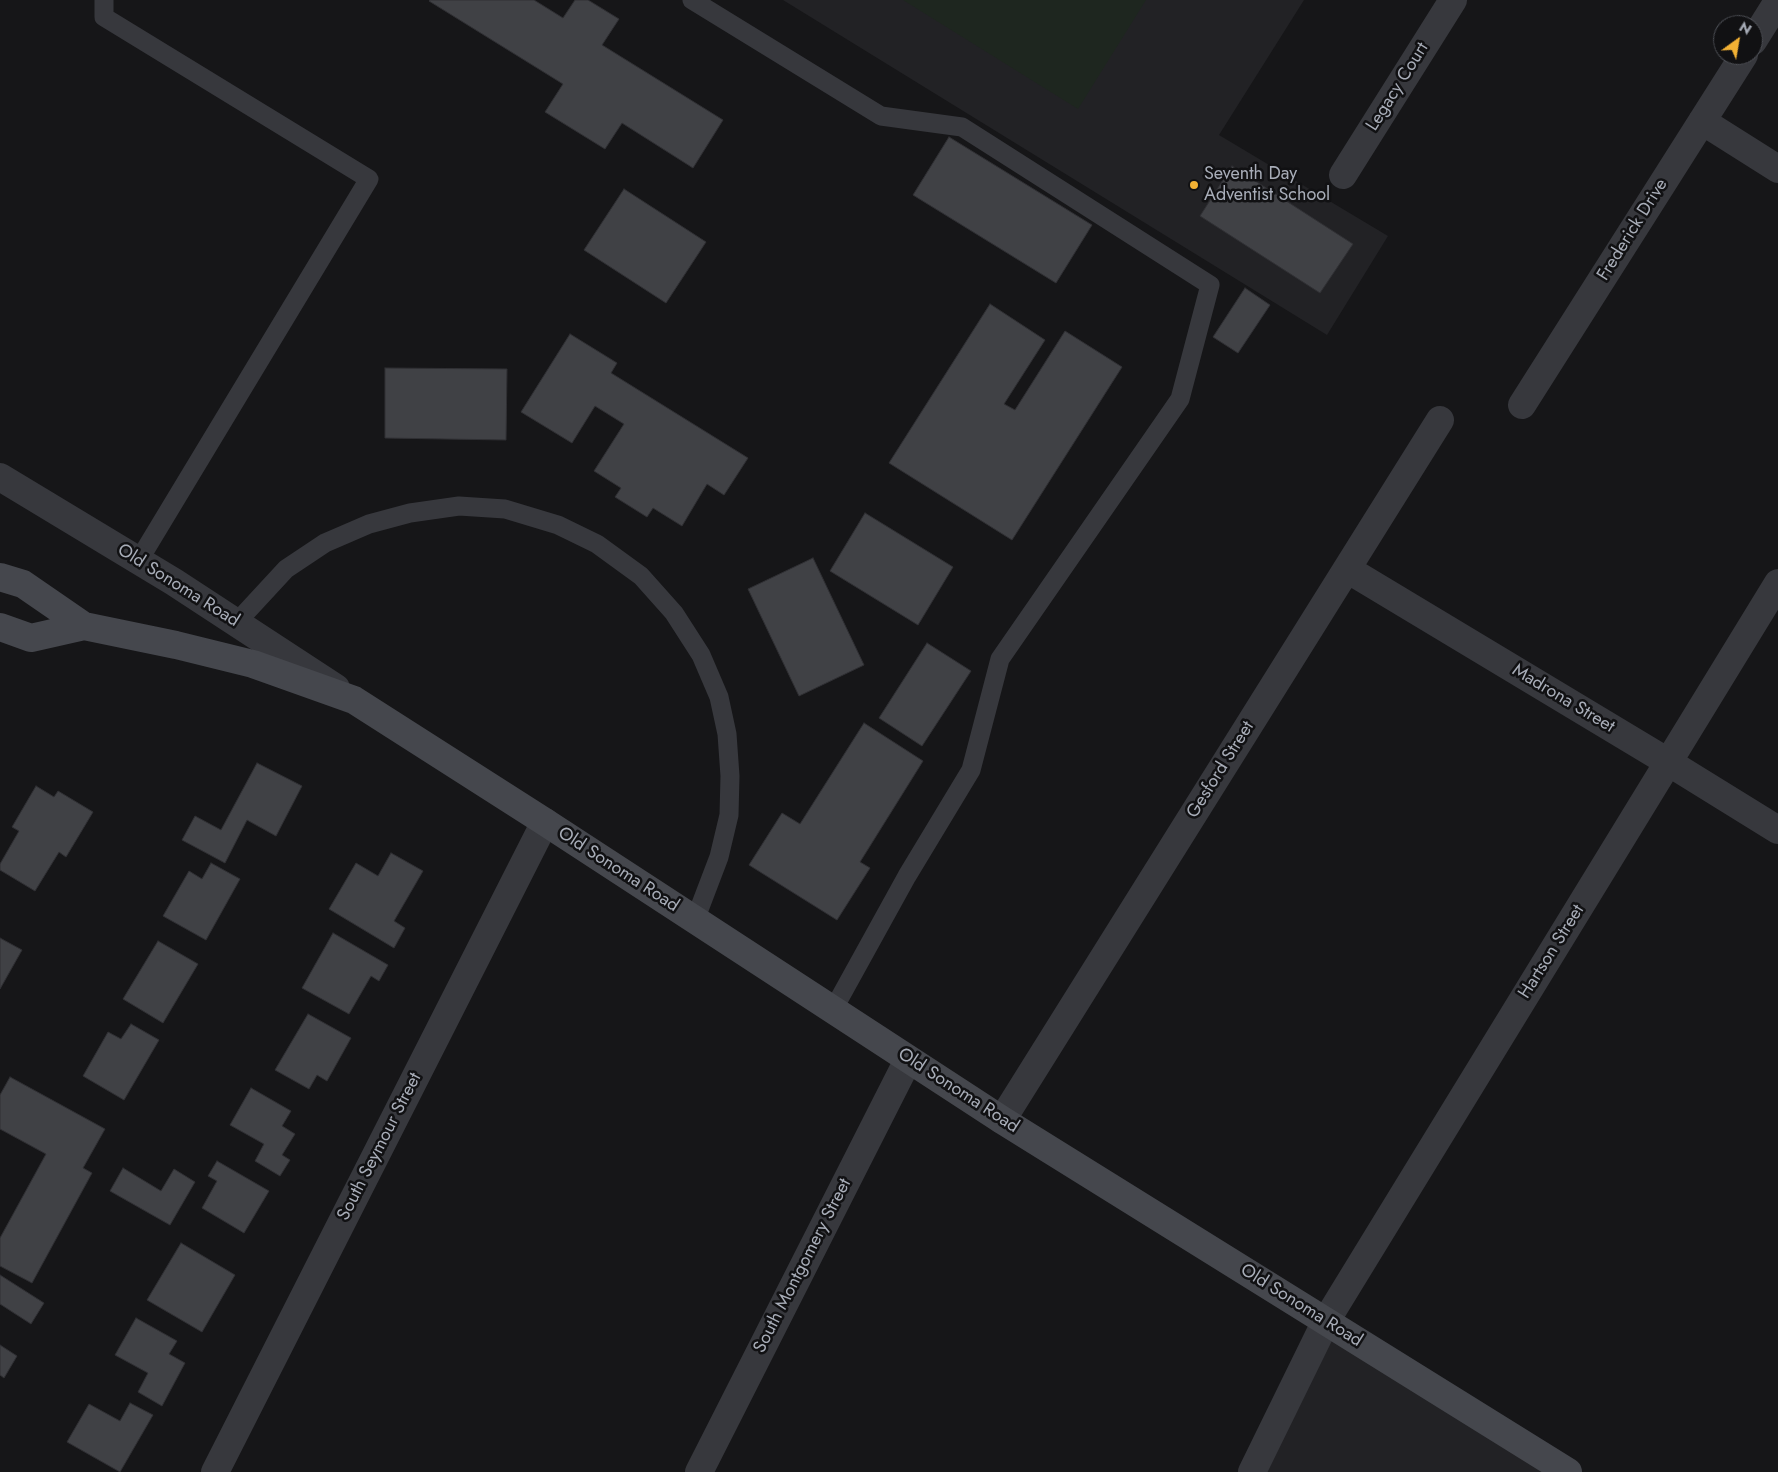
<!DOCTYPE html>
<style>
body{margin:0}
#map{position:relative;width:1778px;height:1472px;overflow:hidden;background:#161618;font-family:Jost,sans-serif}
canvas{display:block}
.north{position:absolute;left:1713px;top:15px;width:50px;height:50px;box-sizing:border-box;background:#111113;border:1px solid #4d4f55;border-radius:50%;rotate:32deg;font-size:14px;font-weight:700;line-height:20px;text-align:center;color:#a8adb8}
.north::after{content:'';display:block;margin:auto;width:18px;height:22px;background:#f2b134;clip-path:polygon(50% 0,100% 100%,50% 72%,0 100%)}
</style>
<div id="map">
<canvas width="1778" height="1472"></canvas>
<div class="north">N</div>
</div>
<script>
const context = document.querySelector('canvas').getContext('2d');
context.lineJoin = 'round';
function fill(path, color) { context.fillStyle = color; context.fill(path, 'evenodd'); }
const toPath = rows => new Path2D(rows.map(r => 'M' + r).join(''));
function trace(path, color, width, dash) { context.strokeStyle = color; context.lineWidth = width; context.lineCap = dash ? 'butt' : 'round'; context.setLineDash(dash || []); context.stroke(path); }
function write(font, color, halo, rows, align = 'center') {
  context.font = font + ' Jost,sans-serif'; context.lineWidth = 5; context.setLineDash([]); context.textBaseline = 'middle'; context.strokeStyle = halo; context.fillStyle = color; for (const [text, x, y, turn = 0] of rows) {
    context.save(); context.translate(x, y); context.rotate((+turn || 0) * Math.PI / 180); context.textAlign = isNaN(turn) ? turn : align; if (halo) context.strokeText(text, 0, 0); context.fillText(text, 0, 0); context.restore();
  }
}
const built = toPath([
 [783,0,1304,0,1219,135,1388,236,1327,335],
 [1326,1321,1568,1472,1252,1472]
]);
const green = toPath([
 [903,0,1146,0,1078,109]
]);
const building = toPath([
 [430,0,534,0,563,18,575,0,588,0,619,19,602,45,723,120,693,168,622,123,605,149,545,112,563,84,429,1,430,0],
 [949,137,1092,225,1056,283,913,195,949,137],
 [1232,166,1353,244,1320,293,1200,216,1232,166],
 [624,189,706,242,666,303,584,250,624,189],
 [1245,288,1270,305,1238,353,1213,337,1245,288],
 [990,304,1045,340,1004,404,1015,410,1065,331,1122,367,1012,540,889,463,990,304],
 [570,334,617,363,611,373,748,458,724,495,707,484,682,526,653,508,647,517,615,497,621,488,594,471,624,424,595,406,572,443,521,412,570,334],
 [385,368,507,369,506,440,385,438,385,368],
 [865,513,953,567,918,625,830,571,865,513],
 [813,558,864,665,799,696,748,589,813,558],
 [927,643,971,671,922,746,879,718,927,643],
 [864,723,923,761,860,862,870,868,837,920,749,865,782,813,800,824,864,723],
 [257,763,302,786,276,836,247,820,225,863,182,840,195,816,221,830,257,763],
 [36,786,54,797,58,791,93,812,66,857,59,852,35,891,0,870,0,864,19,831,12,827,36,786],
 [391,853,423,871,394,921,405,928,394,948,329,909,356,863,378,876,391,853],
 [211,863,240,879,206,940,163,916,189,871,202,879,211,863],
 [333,933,388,965,379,981,371,976,349,1014,302,988,333,933],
 [0,938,22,950,0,989,0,938],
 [158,941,198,964,163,1023,123,999,158,941],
 [308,1014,351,1038,327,1081,317,1075,309,1089,275,1070,308,1014],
 [131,1024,159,1040,124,1100,83,1076,108,1032,121,1039,131,1024],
 [10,1077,105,1129,83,1168,92,1173,32,1283,0,1266,0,1238,46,1154,0,1129,0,1095,10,1077],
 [251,1088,291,1111,282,1126,295,1134,282,1155,290,1160,280,1176,255,1161,264,1144,230,1125,251,1088],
 [217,1161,269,1191,244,1233,202,1208,217,1181,208,1176,217,1161],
 [123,1168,161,1191,174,1169,195,1182,170,1225,110,1191,123,1168],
 [181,1243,235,1275,202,1332,147,1300,181,1243],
 [0,1275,44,1303,31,1324,0,1304,0,1275],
 [136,1318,177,1341,169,1354,185,1363,162,1406,138,1392,148,1373,115,1355,136,1318],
 [0,1345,17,1356,4,1378,0,1375,0,1345],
 [130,1403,153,1415,120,1472,67,1442,89,1404,120,1421,130,1403]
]);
const lane = toPath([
 [104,0,104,17,369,179,139,560],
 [692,0,881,116,962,127,1210,285,1180,399,1000,659,971,770,907,876,833,1010],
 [237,622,286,569,325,543,369,524,410,513,459,506,505,509,558,525,597,544,641,576,674,613,701,655,719,697,727,734,730,776,729,815,719,857,695,920]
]);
const street = toPath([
 [1753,41,1778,1],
 [1702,121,1778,169],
 [1343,175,1453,0],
 [1522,405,1744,55],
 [0,477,174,582,336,688],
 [1347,569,1668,762,1778,830],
 [1002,1120,1440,420],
 [215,1472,545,822],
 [699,1472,908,1060],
 [1252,1472,1326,1321,1778,583]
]);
const secondary = toPath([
 [0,577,23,584,84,626,176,645,253,664,354,700,545,822,1002,1120,1568,1472],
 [0,627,31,638,84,626]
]);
const markers = [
 [1194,185,5,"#f2b134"]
];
const streetNames = [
 ["Legacy Court",1398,87,-58],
 ["Frederick Drive",1633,230,-58],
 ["Old Sonoma Road",178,586,32],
 ["Madrona Street",1563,699,31],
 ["Gesford Street",1221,770,-58],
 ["Old Sonoma Road",618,870,33],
 ["Hartson Street",1552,952,-58],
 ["Old Sonoma Road",958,1091,33],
 ["South Seymour Street",380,1147,-63],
 ["South Montgomery Street",803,1266,-63],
 ["Old Sonoma Road",1301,1306,32]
];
const poiNames = [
 ["Seventh Day",1204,175],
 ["Adventist School",1204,196]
];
fill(built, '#222225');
fill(green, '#1e261f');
fill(building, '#404145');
trace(building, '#303034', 1);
trace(lane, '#37383d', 19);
trace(street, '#37383d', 28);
trace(secondary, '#45474d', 28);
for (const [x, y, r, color] of markers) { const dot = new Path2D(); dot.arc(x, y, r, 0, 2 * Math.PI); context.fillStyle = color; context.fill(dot); trace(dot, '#111113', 2); }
write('18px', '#a8adb8', '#111113', streetNames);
write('18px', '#a8adb8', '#111113', poiNames, 'left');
</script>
